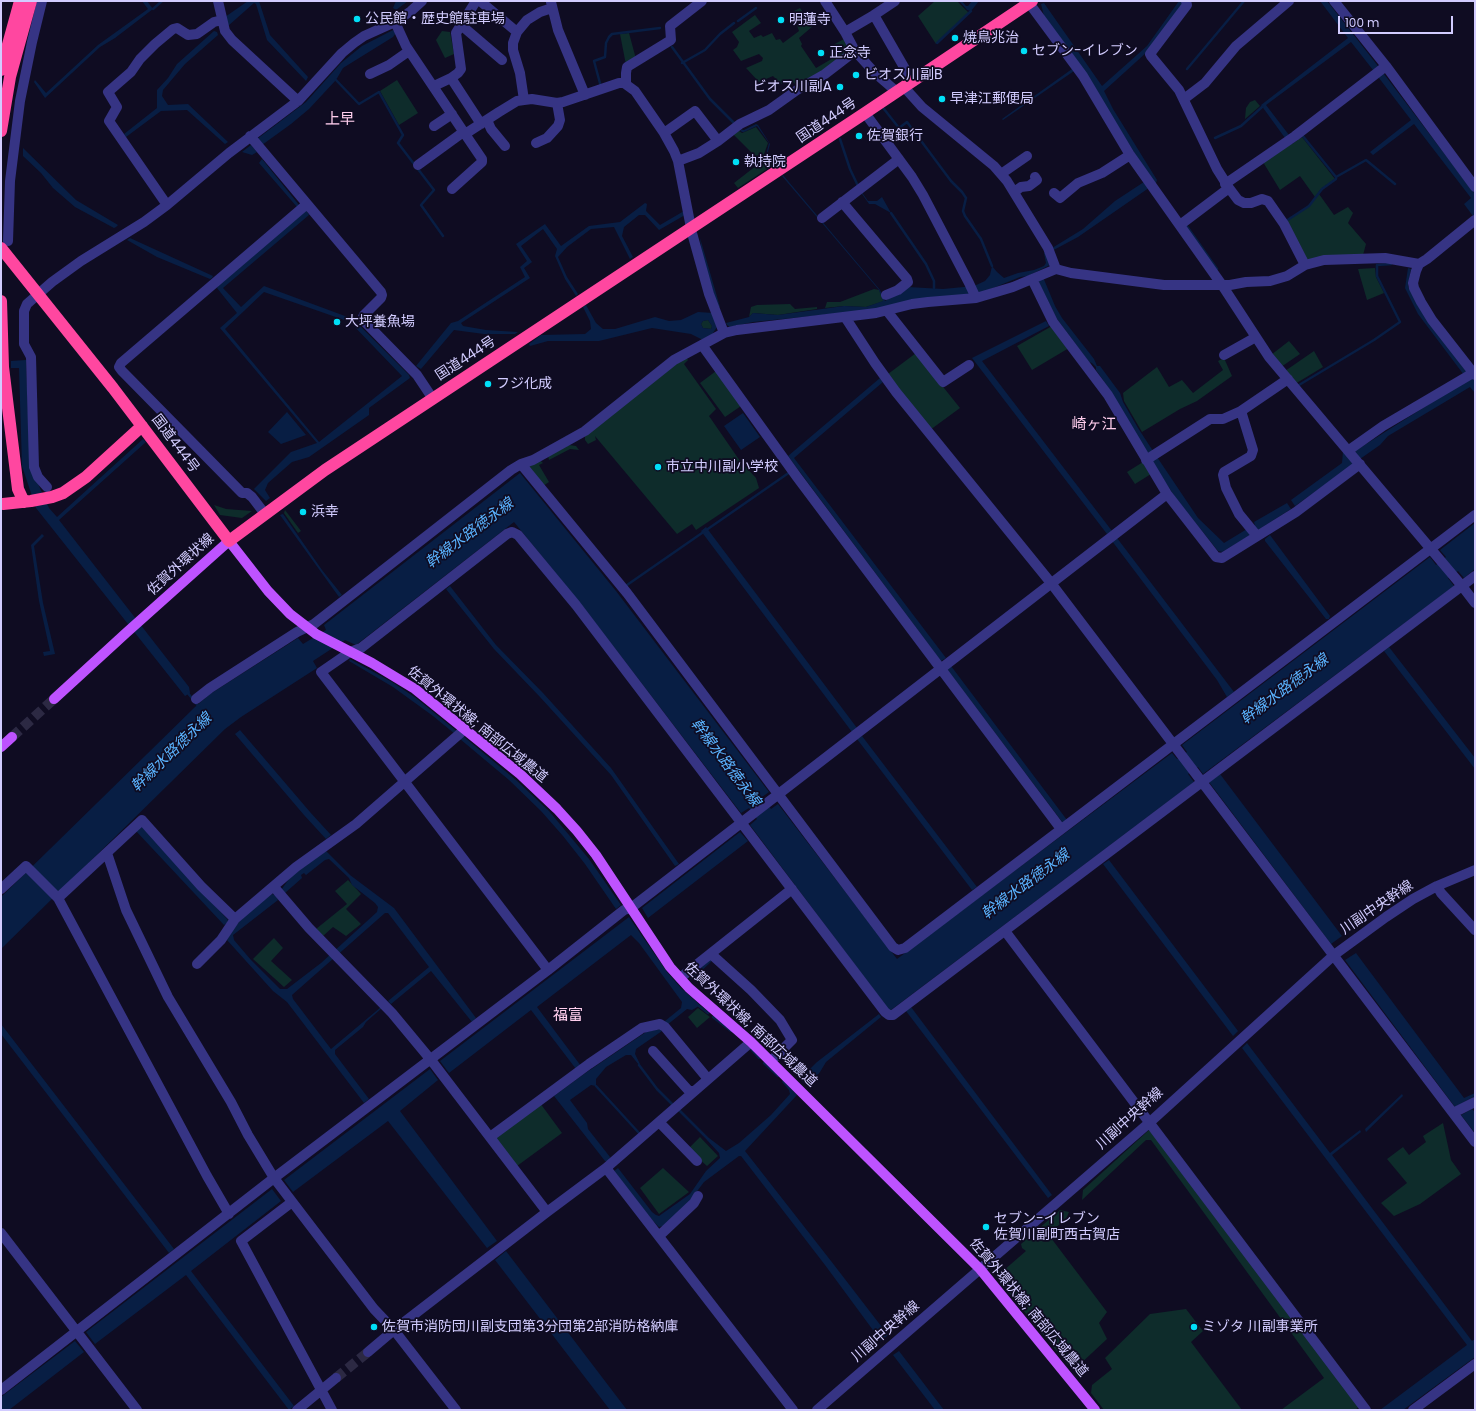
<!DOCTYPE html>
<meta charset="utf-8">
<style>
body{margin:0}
#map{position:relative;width:1476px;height:1411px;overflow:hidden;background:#0f0c22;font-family:Poppins,sans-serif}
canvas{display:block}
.frame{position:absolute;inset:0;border:2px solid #d2ccff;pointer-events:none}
.scale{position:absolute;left:1338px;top:16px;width:115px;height:18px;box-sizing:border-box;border:2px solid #d2ccff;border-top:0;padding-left:5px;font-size:12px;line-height:14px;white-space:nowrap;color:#d2ccff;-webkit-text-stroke:3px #0f0c22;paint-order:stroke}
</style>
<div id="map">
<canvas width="1476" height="1411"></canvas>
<div class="frame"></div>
<div class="scale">100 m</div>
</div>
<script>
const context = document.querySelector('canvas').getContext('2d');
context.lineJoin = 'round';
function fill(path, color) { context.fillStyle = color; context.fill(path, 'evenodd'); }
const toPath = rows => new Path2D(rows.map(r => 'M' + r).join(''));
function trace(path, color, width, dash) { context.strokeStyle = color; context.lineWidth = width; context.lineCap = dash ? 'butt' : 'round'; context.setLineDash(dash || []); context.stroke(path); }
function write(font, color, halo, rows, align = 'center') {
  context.font = font + ' Poppins,"Noto Sans JP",sans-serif'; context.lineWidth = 3.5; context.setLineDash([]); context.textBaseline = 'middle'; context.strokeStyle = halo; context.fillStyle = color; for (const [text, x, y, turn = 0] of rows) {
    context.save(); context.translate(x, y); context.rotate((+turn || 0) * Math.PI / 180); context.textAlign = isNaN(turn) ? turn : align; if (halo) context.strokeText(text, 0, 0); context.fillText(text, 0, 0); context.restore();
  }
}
const green = toPath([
 [935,1,957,1,969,13,936,44,918,16],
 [800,8,813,26,799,38,802,44,801,46,816,68,835,57,831,46,846,38,850,46,849,53,798,87,790,79,781,84,773,76,759,82,746,68,762,61,763,58,759,54,741,61,733,50,737,47,739,42,732,32,755,15,761,23,749,31,754,38,761,35,763,37,772,33,776,40,780,39,783,43,799,31,795,20,790,13],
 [442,31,450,32,454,54,445,58,436,40],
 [629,33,636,59,626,65,620,34],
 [397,80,418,113,399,125,380,91],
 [1255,100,1260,106,1245,119,1246,108,1250,102],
 [756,127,768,143,764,154,773,165,738,188,734,183,761,162,733,134,738,130,742,133],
 [1302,137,1335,179,1321,189,1315,197,1300,176,1280,190,1263,162,1290,143,1292,144],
 [1319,194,1334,215,1348,207,1353,213,1348,223,1366,244,1363,255,1306,262,1287,221,1309,206],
 [1375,268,1376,277,1384,293,1367,300,1358,269],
 [874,289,879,290,884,301,866,307,844,306,825,308,827,302,840,302],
 [790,304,795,309,817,307,817,309,778,315,753,313,749,317,751,307,757,305],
 [708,320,712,326,711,329,703,328,701,324,703,321],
 [1052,326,1069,348,1032,370,1017,346],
 [1289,341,1300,354,1281,367,1271,355],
 [1314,351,1323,367,1295,384,1285,371],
 [916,353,960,408,930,430,888,374],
 [686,357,688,360,684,364,716,409,709,416,740,461,756,478,759,488,696,530,692,524,677,534,595,436,596,440,588,444,585,440,585,436,665,372],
 [1224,358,1232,376,1197,401,1180,409,1142,432,1124,401,1123,393,1157,367,1169,387,1182,380,1193,393,1223,370,1218,361],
 [716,371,741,406,725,417,700,383],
 [569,445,576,446,579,450,570,449,549,460,548,456],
 [540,460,543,463,539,465,549,482,543,486,528,466],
 [1143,462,1151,474,1135,484,1127,472],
 [214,505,226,509,252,511,242,518,220,515],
 [285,510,301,531,298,533,284,513],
 [348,880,361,894,346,909,361,924,346,936,333,927,323,936,316,929,347,904,335,891],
 [274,938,283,948,271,961,292,980,284,987,253,959],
 [698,1008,710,1017,697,1028,688,1017],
 [540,1103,562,1133,517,1166,495,1137],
 [1443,1123,1451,1160,1461,1174,1420,1204,1394,1216,1381,1203,1407,1183,1387,1159,1403,1147,1409,1155,1426,1142,1423,1136],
 [1149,1130,1152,1131,1359,1407,1355,1410,1281,1410,1324,1378,1151,1140,1146,1140,1082,1200,1083,1190],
 [700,1137,718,1156,707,1166,688,1149],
 [663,1168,689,1192,659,1214,640,1188],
 [1060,1210,1069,1212,1066,1219,1048,1234,1107,1312,1099,1323,1107,1339,1078,1366,1068,1365,996,1277,1026,1251,1022,1248,1021,1244],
 [1186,1309,1203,1331,1191,1342,1242,1410,1104,1410,1091,1393,1092,1385,1112,1369,1105,1358,1150,1314]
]);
const water = toPath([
 [142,1,147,1,153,9,115,38,100,47,45,98,34,82,35,80,46,93,98,45,148,9],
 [248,1,259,1,270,35,308,77,306,81,267,40,256,4,254,3,228,26,225,17],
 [396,1,408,1,396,10,393,8],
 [959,1,962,1,966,6,968,6,972,1,979,1,971,11,967,10],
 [1179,1,1184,1,1182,6,1147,52,1104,91,1113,109,1157,180,1156,183,1078,237,1048,253,1050,265,1028,276,1020,277,981,293,873,310,753,322,730,327,727,325,726,323,749,317,753,313,778,315,844,306,866,307,883,301,879,290,782,176,783,175,880,290,885,301,908,287,943,289,974,286,985,281,990,275,992,266,997,272,1004,278,1018,273,1034,270,1044,266,1046,263,1044,253,1083,229,1115,201,1150,178,1119,128,1044,16,1041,4,1044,3,1102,86,1147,46],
 [1320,1,1327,1,1378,66,1383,73,1384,74,1475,194,1475,214,1473,216,1464,204,1471,198,1414,124,1373,155,1370,152,1411,120,1379,78,1379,76,1373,70,1351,42,1266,105,1289,135,1285,138,1261,105,1348,38],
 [393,30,396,33,393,37,343,68,336,80,309,109,291,124,262,145,257,139,306,102,341,63,362,46],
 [214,31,217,32,218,35,185,64,163,90,162,96,168,105,188,104,228,142,225,144,187,110,161,111,126,137,124,134,157,108,157,90,168,78,177,64],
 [1072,69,1074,71,1003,120,1002,119],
 [756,124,758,125,770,144,767,155,775,165,774,166,766,155,769,143,757,126,744,132,742,132,739,129,744,130],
 [251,145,257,152,252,155,242,152],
 [23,148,76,200,118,225,116,227,114,228,75,207,53,188,41,173,23,156],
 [262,159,299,205,297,207,259,163],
 [860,191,861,191,868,201,877,201,882,197,891,213,875,204,869,204],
 [645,203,647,204,646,211,660,225,684,211,685,215,659,230,645,215,639,215,624,227,622,236,633,257,630,259,614,227,591,229,567,247,558,257,567,277,578,294,576,296,565,279,555,256,557,249,543,229,521,246,532,262,524,268,530,278,461,323,463,326,486,330,518,332,515,334,484,334,454,330,421,369,416,366,451,323,458,321,525,277,520,267,527,261,516,244,545,224,561,246,589,226,620,222],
 [306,210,309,215,223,288,241,307,264,286,353,319,409,375,410,378,369,408,369,415,309,457,292,462,268,483,265,490,270,498,266,501,254,489,291,452,317,443,220,328,237,313,217,288,218,285],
 [264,292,350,322,402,376,319,442,225,329],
 [130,238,213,276,212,278,210,279,157,257,127,240],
 [700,238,720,307,718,308,702,255],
 [1408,268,1411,269,1408,286,1423,313,1467,372,1464,375,1418,314,1405,288],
 [1043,277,1055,306,1062,318,1094,359,1097,366,1100,366,1120,393,1123,402,1138,428,1153,451,1149,454,1147,453,1110,390,1096,370,1096,367,1092,363,1089,362,1057,319,1038,282],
 [586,305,596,323,603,329,615,329,655,317,669,321,681,320,698,312,713,313,717,327,711,336,703,340,691,334,652,328,599,341,548,341,530,346,529,344,541,335,585,334,591,329,590,321,583,307],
 [708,320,712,326,711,329,703,328,701,324,703,321],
 [1046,321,1049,326,982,361,1112,531,1107,534,972,358],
 [26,360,30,466,49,508,57,517,143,439,146,442,59,520,189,687,190,693,185,696,36,508,22,466,19,368,11,368,11,361],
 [1472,377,1475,381,1475,393,1470,387,1388,436,1380,445,1360,459,1355,451],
 [880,378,883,382,794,458,946,658,941,661,788,456],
 [287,412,306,435,281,444,268,432],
 [743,413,760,437,741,450,724,426],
 [1343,451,1354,464,1295,506,1291,500,1342,463],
 [1157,457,1198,518,1224,543,1247,529,1251,535,1222,552,1218,551,1175,497,1153,463,1153,460],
 [520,473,616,591,769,792,762,797,771,809,778,804,897,959,1172,753,1177,759,1187,752,1182,745,1430,557,1436,565,1446,557,1440,550,1475,523,1475,569,1464,578,1458,571,1448,578,1454,586,1203,774,1198,767,1188,774,1194,782,891,1010,888,1009,750,825,757,819,749,808,741,813,584,608,514,522,356,645,345,640,313,661,317,668,241,717,225,729,1,949,1,897,195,707,210,694,298,638,303,644,326,630,324,625],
 [1287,503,1291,509,1258,530,1256,529,1254,522],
 [283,514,322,570,342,595,339,597,280,515],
 [706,527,857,728,852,732,701,531],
 [42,534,44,536,34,546,43,603,55,654,44,656,43,652,50,651,39,601,31,545],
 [1270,535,1330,616,1329,619,1326,619,1265,541,1265,539],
 [1117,538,1234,692,1227,697,1217,680,1112,541],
 [450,586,496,645,543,693,611,768,679,864,675,866,611,775,540,697,494,649,446,589],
 [1389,647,1475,758,1475,769,1384,651],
 [350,659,392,682,416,698,458,732,455,734,433,716,393,687,349,661],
 [951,666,1067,820,1063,823,947,669],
 [240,730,310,812,331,835,326,839,304,815,235,734],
 [463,736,516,780,549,811,589,859,621,905,616,909,585,864,563,836,541,811,509,780,460,739],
 [862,736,977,887,972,890,857,739],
 [1220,774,1342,936,1331,944,1209,782],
 [142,826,228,920,227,923,224,925,136,831],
 [740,832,748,841,648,918,642,908],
 [326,851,350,875,394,908,476,1018,472,1022,431,971,391,1004,388,1001,429,967,388,913,385,913,292,995,293,999,331,1049,381,1007,382,1008,366,1022,363,1027,335,1050,335,1054,369,1099,364,1103,287,1002,273,991,227,940,233,928,252,909,272,894,275,895,281,890,292,875],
 [329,859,349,878,352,885,375,903,378,907,377,912,321,963,287,989,280,989,251,960,234,940,233,935,278,900,277,897,285,893,302,878,301,875,304,873,306,875,325,860],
 [1109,860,1238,1031,1233,1036,1103,864],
 [629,917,667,972,681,988,700,1005,699,1006,692,1010,687,1009,667,1025,665,1021,681,1008,682,1002,639,943,631,935,537,1007,581,1066,576,1069,531,1010,449,1073,440,1061],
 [1356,953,1464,1098,1475,1093,1475,1096,1455,1107,1345,960],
 [911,1007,1052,1195,1048,1198,906,1011],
 [879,1014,881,1017,826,1062,820,1072,808,1087,800,1079,817,1062],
 [1,1024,174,1249,169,1253,1,1034],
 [660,1029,662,1031,636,1049,635,1054,640,1064,639,1065,631,1055,626,1055,606,1067,596,1079,596,1086,591,1085,570,1100,587,1123,588,1129,610,1157,609,1161,605,1161,554,1096,584,1074,646,1032],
 [1247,1043,1330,1153,1360,1130,1361,1132,1332,1155,1472,1341,1475,1339,1475,1357,1403,1410,1380,1410,1467,1345,1242,1048],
 [430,1069,438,1080,400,1111,497,1241,487,1248,388,1121,293,1192,284,1180],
 [783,1080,797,1095,745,1151,831,1261,888,1335,881,1341,825,1265,741,1156,739,1156,704,1182,689,1202,663,1226,659,1227,652,1220,614,1171,618,1168,652,1212,656,1215,659,1216,690,1194,706,1171,720,1158,719,1153,707,1140,709,1138,726,1151,739,1143,771,1115,790,1094,789,1090,782,1082],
 [1402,1094,1403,1096,1366,1132,1365,1129],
 [1472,1109,1475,1112,1475,1133,1461,1115],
 [272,1189,281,1201,191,1271,294,1406,289,1410,186,1275,95,1344,86,1332],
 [506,1251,627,1410,610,1410,495,1260],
 [75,1341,84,1352,9,1410,1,1410,1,1397],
 [899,1351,944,1410,935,1410,893,1355]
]);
const stream = toPath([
 [153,9,162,1],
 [738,21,756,8],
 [937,43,971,11],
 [672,47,710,99,735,124],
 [682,63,705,50,720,34,734,23],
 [1187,69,1244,1],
 [336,80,359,104,379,92,403,135,398,143,434,190,421,205,443,236],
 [601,87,594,61,605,57,606,43,609,37,612,34,660,28],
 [884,109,899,128,907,122,951,181,962,192,966,198,963,211,965,216,981,239,992,266],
 [1301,136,1302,135,1336,177,1366,160,1395,184],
 [1215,138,1241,126,1262,107],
 [840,139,850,169,858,186],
 [891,213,926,264,934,281,934,288],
 [1286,221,1309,206,1322,189,1336,179,1336,178],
 [1186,225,1217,269],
 [1299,385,1374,340,1400,322,1377,276,1377,265,1391,264],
 [627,585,790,472],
 [187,692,199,707],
 [692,978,710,961],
 [699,1006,708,1013],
 [713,1017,731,1031],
 [750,1048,759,1058],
 [764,1063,778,1076],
 [639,1065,657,1089,673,1105],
 [596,1086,639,1133],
 [678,1109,708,1139]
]);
const minorTunnel = toPath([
 [336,1378,368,1352]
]);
const majorTunnel = toPath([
 [12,737,54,699]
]);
const minor = toPath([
 [218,1,225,31,232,40,298,101],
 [480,1,517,32],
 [825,1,845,32,855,51,875,73,897,92],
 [1186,1,1187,5,1150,54,1151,56,1179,90,1217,169,1229,188,1238,200,1244,203,1251,203,1262,199,1268,201,1284,224,1305,265],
 [1334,1,1386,66,1475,187],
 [551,2,558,30,585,95],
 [1029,3,1083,76,1130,155,1222,285,1269,357,1462,586,1475,603],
 [874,15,895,1],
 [395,22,406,46,465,134,499,112,517,101,524,100,532,99,557,103,563,102,619,83,624,83,635,91,664,133,674,151,678,161,692,233,709,294,724,333],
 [461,25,502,60],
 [845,32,874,15,912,81],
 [370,74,389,65,409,51],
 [451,78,481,124],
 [626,84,626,73,627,67,671,40,670,26,702,1],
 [434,86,451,78,458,73,461,69,456,33,476,1],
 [904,87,922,107,994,166,1007,181,1048,248,1056,269],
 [1184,99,1205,83,1236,46,1289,1],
 [524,100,520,73,513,50,513,43,517,32,527,20,540,12,552,8],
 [865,113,912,177,923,195,969,283,976,298],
 [487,120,491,129,505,146],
 [434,126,452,114],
 [664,133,695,111,718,141],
 [250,136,381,292,382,295,381,298,364,315,363,317,364,321,417,375,433,399],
 [536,143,547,138,558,126,560,120,557,103],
 [678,161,699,153,718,141,740,124,769,110,797,90,825,74,855,51],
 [418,165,462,133,465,134,482,159,482,162,452,189],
 [1001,174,1027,156],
 [1225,184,1295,136,1386,66],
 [1014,192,1021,187,1029,186,1037,180,1035,177],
 [1054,193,1060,198,1078,183,1102,173,1130,155],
 [842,202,907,279,908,282,898,290,886,295],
 [167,205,109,121,117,107,108,92,131,72,140,59,155,44,173,29,177,28,188,35,197,34,214,22,222,20],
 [822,218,899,159],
 [1475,220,1427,259,1419,264,1416,271,1413,283,1414,288,1421,302,1432,320,1475,375],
 [1180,225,1229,188],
 [8,241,10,181,20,101,32,42,42,1],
 [1032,279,1053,322,1108,395,1167,494,1216,557,1222,558,1296,512,1360,464],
 [887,311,943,382,969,365],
 [845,317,875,363,896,392,1051,583,1475,1142],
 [702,345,797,477,1061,829],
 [1224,355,1256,337],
 [1241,411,1253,450,1251,456,1224,472,1223,475,1226,488,1239,514,1257,536],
 [1349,450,1383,426,1473,373],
 [1146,460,1210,419,1223,419,1241,411,1288,379],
 [521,464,627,593,893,947,898,950,905,948,1475,515],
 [47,487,38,477,34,467,31,357,24,344,24,311,27,304,52,282,81,261,144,222,167,205,229,153,298,101,342,53,354,43,364,36,395,22,411,11,422,1],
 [265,514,252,497,247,493,242,493,122,371,119,367,121,363,307,204],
 [196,699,210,688,297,632,314,624,511,470,521,464,533,460,585,431,674,360,724,333,737,330,876,313,912,304,928,302,976,298,1013,287,1056,269,1071,273,1164,285,1230,285,1246,282,1270,281,1287,276,1305,265,1324,260,1385,258,1419,264],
 [107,853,126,910,168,997,231,1102,248,1135,274,1178,374,1309,394,1330,456,1410],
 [1437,886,1441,893,1475,930],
 [274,887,309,928,392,1013,431,1060,547,1212],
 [1,889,26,866,58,898,207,1176,229,1214],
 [58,898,142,820,201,886,235,919,221,940,197,964],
 [235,919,296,867,356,824,464,730],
 [1005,931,1366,1410],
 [711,954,751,990,780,1020,792,1040,771,1061],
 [548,970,624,910,631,908,1167,494],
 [680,978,792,889],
 [653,1051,689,1091,694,1091],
 [1453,1113,1475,1102],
 [659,1122,697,1161],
 [490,1137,589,1064,642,1028,660,1024,665,1027,708,1079],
 [606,1168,793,1410],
 [292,1202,241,1241,332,1410],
 [1,1233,137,1410],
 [659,1236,694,1203,698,1196],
 [368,1352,394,1330,547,1212,606,1168,751,1042],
 [1,1390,274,1178,548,970,321,672,350,652,361,648,507,534,512,532,518,535,576,605,885,1012,889,1015,893,1015,1475,576],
 [297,1410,336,1378],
 [817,1410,1149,1123,1334,955,1386,917,1413,899,1437,886,1475,870],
 [1413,1410,1475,1364]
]);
const major = toPath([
 [54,699,126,633,229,541,268,591,290,614,316,634,372,663,415,689,520,774,557,809,577,831,596,855,670,967,689,988,751,1042,980,1269,1095,1410],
 [1,747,12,737]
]);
const highway = toPath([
 [1,70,20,1],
 [1,131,10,77,31,1],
 [1,248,113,388,229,541,325,470,865,113,1032,1],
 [1,301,3,367,18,489,24,502],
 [3,504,31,501,52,497,63,493,86,477,142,426]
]);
const markers = [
 [357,19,4,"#00dff7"],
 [781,20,4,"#00dff7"],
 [955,38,4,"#00dff7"],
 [1024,51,4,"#00dff7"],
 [821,53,4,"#00dff7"],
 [856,75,4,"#00dff7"],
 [840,87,4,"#00dff7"],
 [942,99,4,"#00dff7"],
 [859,136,4,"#00dff7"],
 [736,162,4,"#00dff7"],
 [337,322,4,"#00dff7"],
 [488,384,4,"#00dff7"],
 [658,467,4,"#00dff7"],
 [303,512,4,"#00dff7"],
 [986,1227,4,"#00dff7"],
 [374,1327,4,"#00dff7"],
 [1194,1327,4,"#00dff7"]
];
const poiNames = [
 ["公民館・歴史館駐車場",365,19],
 ["明蓮寺",789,20],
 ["焼鳥兆治",963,38],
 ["セブン-イレブン",1032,51],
 ["正念寺",829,53],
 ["ビオス川副B",864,75],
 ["ビオス川副A",832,87,"right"],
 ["早津江郵便局",950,99],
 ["佐賀銀行",867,136],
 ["執持院",744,162],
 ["大坪養魚場",345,322],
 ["フジ化成",496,384],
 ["市立中川副小学校",666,467],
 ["浜幸",311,512],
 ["セブン-イレブン",994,1219],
 ["佐賀川副町西古賀店",994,1235],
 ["佐賀市消防団川副支団第3分団第2部消防格納庫",382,1327],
 ["ミゾタ 川副事業所",1202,1327]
];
const streetNames = [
 ["国道444号",827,121,-34],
 ["国道444号",466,359,-33],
 ["国道444号",175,444,53],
 ["佐賀外環状線",181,565,-42],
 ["佐賀外環状線; 南部広域農道",477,725,39],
 ["川副中央幹線",1377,908,-34],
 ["佐賀外環状線; 南部広域農道",750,1025,43],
 ["川副中央幹線",1130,1119,-42],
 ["佐賀外環状線; 南部広域農道",1028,1308,50],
 ["川副中央幹線",886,1332,-41]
];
const neighbourhoodNames = [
 ["上早",340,120],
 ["崎ヶ江",1094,425],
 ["福富",568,1016]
];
const waterNames = [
 ["幹線水路徳永線",470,534,-37],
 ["幹線水路徳永線",1285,690,-37],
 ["幹線水路徳永線",172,753,-44],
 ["幹線水路徳永線",725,763,53],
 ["幹線水路徳永線",1026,885,-37]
];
fill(green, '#0e2c2b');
fill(water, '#081e44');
trace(stream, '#081e44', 2.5);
trace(minorTunnel, '#2c2943', 10, [10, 5]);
trace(majorTunnel, '#2c2943', 10, [10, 5]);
trace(minor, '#363484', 10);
trace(major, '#be53ff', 10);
trace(highway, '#ff47a0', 12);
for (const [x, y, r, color] of markers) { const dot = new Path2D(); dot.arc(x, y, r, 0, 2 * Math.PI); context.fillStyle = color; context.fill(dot); trace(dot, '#0f0c22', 1.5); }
write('14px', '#d2ccff', '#0f0c22', poiNames, 'left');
write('14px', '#d2ccff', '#0f0c22', streetNames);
write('15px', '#ffceed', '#0f0c22', neighbourhoodNames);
write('italic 15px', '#5ab3ff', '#0f0c22', waterNames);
</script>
